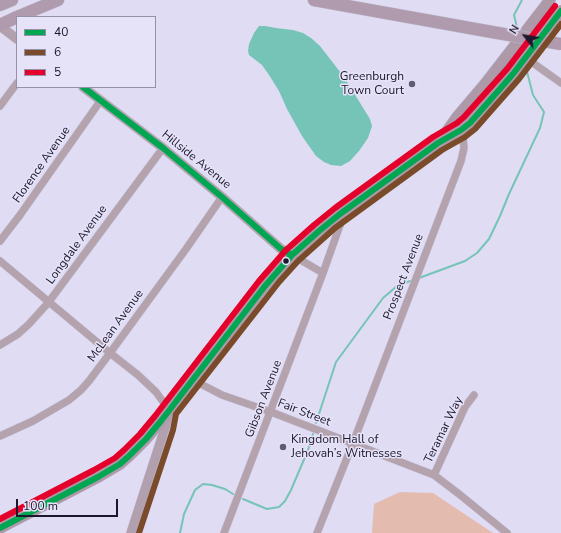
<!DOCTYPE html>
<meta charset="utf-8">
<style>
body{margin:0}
#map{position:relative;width:561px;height:533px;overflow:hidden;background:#e0dcf4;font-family:"Nunito Sans",sans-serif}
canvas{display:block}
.legend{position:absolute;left:16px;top:16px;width:140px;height:72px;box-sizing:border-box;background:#e6e3f9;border:1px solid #9591a7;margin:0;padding:5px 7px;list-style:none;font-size:12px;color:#1c172b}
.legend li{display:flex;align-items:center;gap:8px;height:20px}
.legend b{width:20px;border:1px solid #9591a7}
.north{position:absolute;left:505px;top:16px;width:40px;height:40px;-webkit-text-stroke:3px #e6e3f9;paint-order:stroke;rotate:301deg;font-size:11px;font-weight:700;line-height:16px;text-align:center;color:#1c172b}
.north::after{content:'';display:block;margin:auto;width:14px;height:18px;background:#1c172b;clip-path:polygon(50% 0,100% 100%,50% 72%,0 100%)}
.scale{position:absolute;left:16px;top:499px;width:102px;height:18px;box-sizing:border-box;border:2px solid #1c172b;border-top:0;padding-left:5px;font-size:12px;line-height:14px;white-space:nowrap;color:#1c172b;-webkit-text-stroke:3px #e6e3f9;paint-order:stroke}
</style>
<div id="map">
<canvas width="561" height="533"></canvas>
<ul class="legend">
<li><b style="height:5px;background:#00a651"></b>40</li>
<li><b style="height:5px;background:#7a4b2a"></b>6</li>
<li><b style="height:5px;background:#e4002b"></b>5</li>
</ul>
<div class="north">N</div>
<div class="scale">100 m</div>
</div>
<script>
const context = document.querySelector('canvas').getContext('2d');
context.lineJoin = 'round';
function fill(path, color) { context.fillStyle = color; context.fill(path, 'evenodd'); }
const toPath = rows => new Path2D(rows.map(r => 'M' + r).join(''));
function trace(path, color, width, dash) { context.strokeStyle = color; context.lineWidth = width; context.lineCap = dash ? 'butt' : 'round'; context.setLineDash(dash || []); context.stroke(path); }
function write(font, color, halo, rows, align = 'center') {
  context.font = font + ' "Nunito Sans",sans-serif'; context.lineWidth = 3; context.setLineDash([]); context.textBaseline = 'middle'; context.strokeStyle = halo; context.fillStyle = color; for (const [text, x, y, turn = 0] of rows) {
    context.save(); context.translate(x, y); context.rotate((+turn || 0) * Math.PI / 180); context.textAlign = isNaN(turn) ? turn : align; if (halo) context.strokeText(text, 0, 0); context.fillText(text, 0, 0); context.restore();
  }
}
const green = toPath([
 [400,492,433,493,493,533,372,533,374,504]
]);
const water = toPath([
 [259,26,265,26,276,28,293,30,303,33,311,38,320,46,344,77,370,119,372,126,368,138,359,151,350,161,341,166,331,165,324,162,316,156,302,136,287,109,279,91,269,75,262,65,249,55,248,51,249,44,254,33]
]);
const stream = toPath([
 [518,32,514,15,522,0],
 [521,44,522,50],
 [419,278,465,261,477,253,489,239,500,216,509,194,540,128,544,112,533,95,525,64],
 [316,423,336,362,383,298,397,286,410,281],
 [243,499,267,509,279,507,285,501,291,490,308,450,313,434],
 [180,533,184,514,195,490,203,484,212,485,225,489,233,494]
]);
const minor = toPath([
 [511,51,526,58,561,83],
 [0,106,17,83],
 [0,241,20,215,101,100],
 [292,255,323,273],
 [0,261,110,353,138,375,156,392,169,410],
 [0,345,18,334,29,324,48,303,163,148],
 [193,380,222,395,271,412,434,475,459,494,507,533],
 [0,436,33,421,69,400,81,390,89,381,110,353,186,249,222,197],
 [434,475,465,407,474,395],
 [224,533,323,273,345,211],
 [317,533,353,443,461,161,464,148,463,138,460,127]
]);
const secondary = toPath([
 [0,26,17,39],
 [83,87,163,148,222,197,281,249,292,255],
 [131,533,165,428,169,412]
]);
const primary = toPath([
 [440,141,457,117,485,84,550,0],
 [0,528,98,477,120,464,129,456,146,439,161,421,265,286,292,255,319,231,340,214,438,143,461,130,470,123,513,74,561,11]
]);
const motorway = toPath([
 [314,0,492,32],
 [0,5,12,0],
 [17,17,58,0],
 [0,25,17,17]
]);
const motorwayBridge = toPath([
 [492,32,561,44]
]);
const bus1 = toPath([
 [83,87,163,148,222,197,281,249,292,255],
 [0,528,98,477,120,464,129,456,146,439,161,421,265,286,292,255,319,231,340,214,438,143,461,130,470,123,513,74,561,11]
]);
const bus2 = toPath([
 [139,533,173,430,176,414,279,282,298,261,335,228,442,150,465,137,475,129,519,79,561,24]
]);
const bus3 = toPath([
 [0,519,94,470,115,458,124,450,140,434,155,416,259,281,286,250,314,225,335,208,433,137,457,123,464,117,507,69,555,6]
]);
const markers = [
 [412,84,4,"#615c71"],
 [286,261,3.5,"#1c172b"],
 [283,447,4,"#615c71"]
];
const poiNames = [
 ["Greenburgh",404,77],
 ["Town Court",404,91],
 ["Kingdom Hall of",291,440,"left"],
 ["Jehovah’s Witnesses",291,454,"left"]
];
const streetNames = [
 ["Hillside Avenue",196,160,39],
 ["Florence Avenue",42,165,-55],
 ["Longdale Avenue",77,245,-54],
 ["Prospect Avenue",404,277,-69],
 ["McLean Avenue",116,326,-54],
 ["Gibson Avenue",264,399,-69],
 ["Fair Street",304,413,21],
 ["Teramar Way",444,430,-64]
];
fill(green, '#e4bcaf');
fill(water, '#75c4b7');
trace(stream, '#75c4b7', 2);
trace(minor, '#bebace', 8);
trace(secondary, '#bebace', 10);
trace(primary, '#bebace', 12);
trace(motorway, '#bebace', 13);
trace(minor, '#b4a2ad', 7);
trace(secondary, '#b3a0ae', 9);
trace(primary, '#ad99a8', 11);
trace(motorway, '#af9bad', 12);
trace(motorwayBridge, '#bebace', 13, []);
trace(motorwayBridge, '#af9bad', 12);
trace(bus1, '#00a651', 6);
trace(bus2, '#7a4b2a', 6);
trace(bus3, '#e4002b', 6);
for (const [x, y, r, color] of markers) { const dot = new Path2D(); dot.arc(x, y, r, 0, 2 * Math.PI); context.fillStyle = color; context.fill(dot); trace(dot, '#e6e3f9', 1.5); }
write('12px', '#1c172b', '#e6e3f9', poiNames, 'right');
write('12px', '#1c172b', '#e6e3f9', streetNames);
</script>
